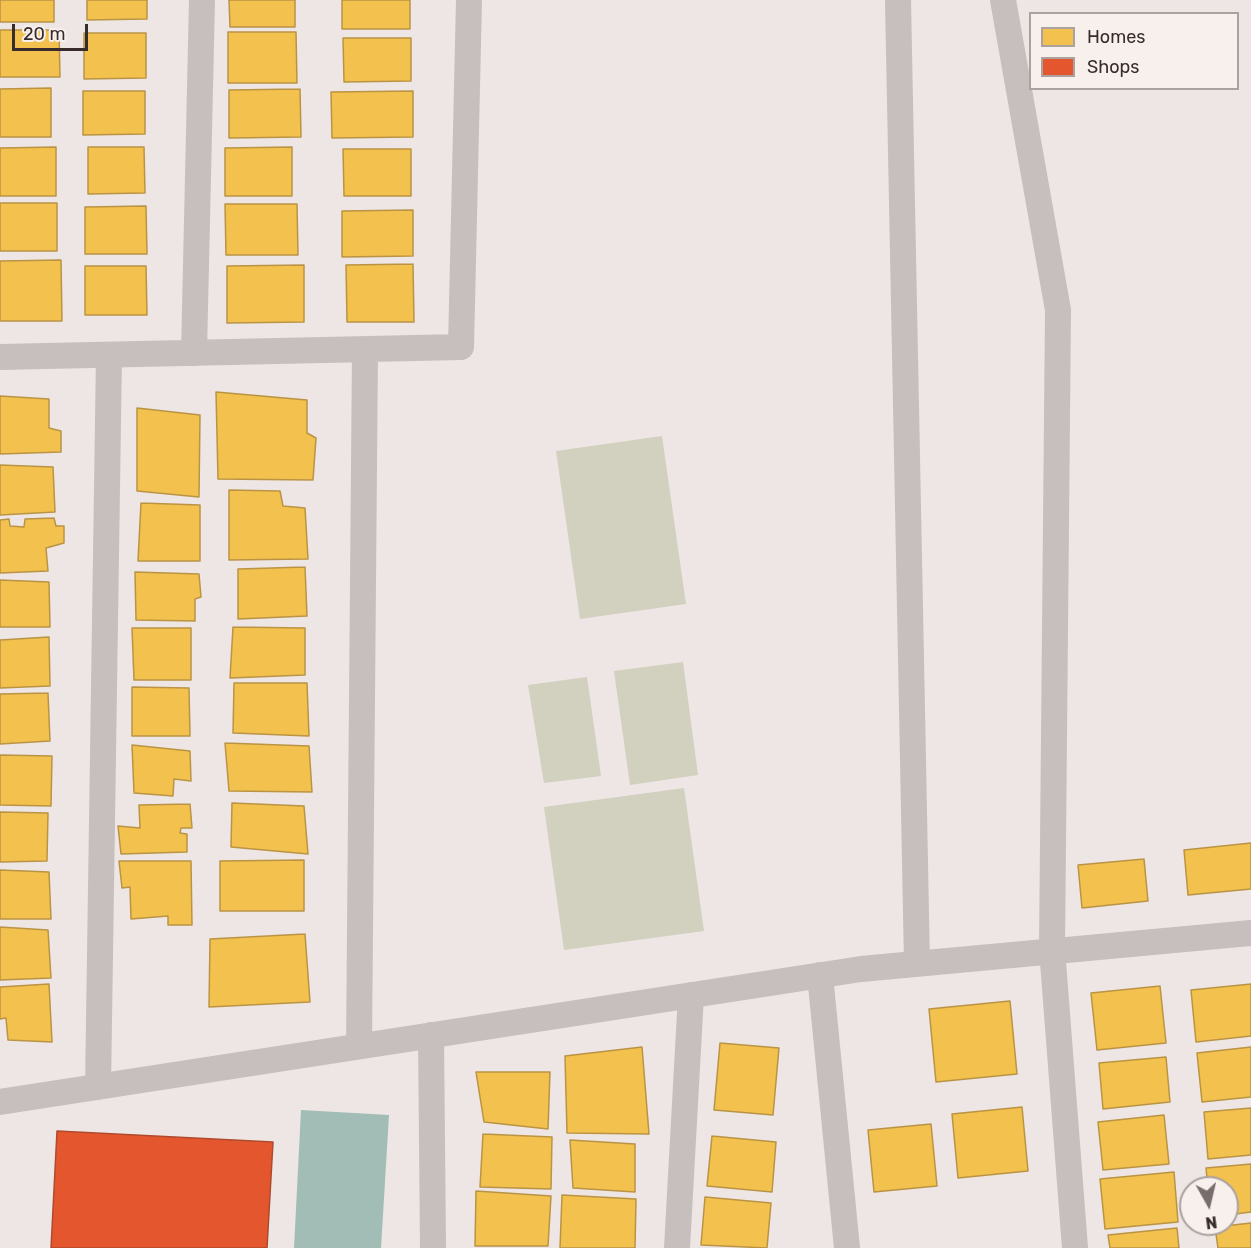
<!DOCTYPE html>
<style>
body{margin:0}
#map{position:relative;width:1251px;height:1248px;overflow:hidden;background:#ede6e4;font-family:Rubik,sans-serif}
canvas{display:block}
.legend{position:absolute;left:1029px;top:12px;width:210px;height:78px;box-sizing:border-box;background:#f8f0ec;border:2px solid #aba29f;margin:0;padding:8px 10px;list-style:none;font-size:18px;color:#372c2b}
.legend li{display:flex;align-items:center;gap:12px;height:30px}
.legend b{width:30px;border:2px solid #aba29f}
.north{position:absolute;left:1179px;top:1176px;width:60px;height:60px;box-sizing:border-box;background:#f8f0ec;border:2px solid #aba29f;border-radius:50%;rotate:172deg;font-size:16px;font-weight:700;line-height:24px;text-align:center;color:#372c2b}
.north::after{content:'';display:block;margin:auto;width:21px;height:27px;background:#776d6c;clip-path:polygon(50% 0,100% 100%,50% 72%,0 100%)}
.scale{position:absolute;left:12px;top:24px;width:76px;height:27px;box-sizing:border-box;border:3px solid #372c2b;border-top:0;padding-left:8px;font-size:18px;line-height:21px;white-space:nowrap;color:#372c2b;-webkit-text-stroke:4px #f8f0ec;paint-order:stroke}
</style>
<div id="map">
<canvas width="1251" height="1248"></canvas>
<ul class="legend">
<li><b style="height:16px;background:#f2c14e"></b>Homes</li>
<li><b style="height:16px;background:#e4572e"></b>Shops</li>
</ul>
<div class="north">N</div>
<div class="scale">20 m</div>
</div>
<script>
const context = document.querySelector('canvas').getContext('2d');
context.lineJoin = 'round';
function fill(path, color) { context.fillStyle = color; context.fill(path, 'evenodd'); }
const toPath = rows => new Path2D(rows.map(r => 'M' + r).join(''));
function trace(path, color, width, dash) { context.strokeStyle = color; context.lineWidth = width; context.lineCap = dash ? 'butt' : 'round'; context.setLineDash(dash || []); context.stroke(path); }
const green = toPath([
 [662,436,686,604,580,619,556,451],
 [683,662,698,775,630,785,614,671],
 [587,677,601,776,544,783,528,685],
 [684,788,704,931,564,950,544,807]
]);
const water = toPath([
 [301,1110,389,1115,381,1248,294,1248]
]);
const homes = toPath([
 [0,0,54,0,54,22,0,22,0,0],
 [87,0,147,0,147,19,87,20,87,0],
 [229,0,295,0,295,27,230,27,229,0],
 [342,0,410,0,410,29,342,29,342,0],
 [0,30,59,30,60,77,0,77,0,30],
 [228,32,296,32,297,83,228,83,228,32],
 [84,33,146,33,146,78,84,79,84,33],
 [343,38,411,38,411,81,344,82,343,38],
 [51,88,51,137,0,137,0,89,51,88],
 [300,89,301,137,229,138,229,90,300,89],
 [83,91,145,91,145,134,83,135,83,91],
 [413,91,413,137,332,138,331,92,413,91],
 [56,147,56,196,0,196,0,148,56,147],
 [88,147,144,147,145,193,88,194,88,147],
 [292,147,292,196,225,196,225,148,292,147],
 [343,149,411,149,411,196,344,196,343,149],
 [0,203,57,203,57,251,0,251,0,203],
 [225,204,297,204,298,255,226,255,225,204],
 [146,206,147,254,85,254,85,207,146,206],
 [413,210,413,256,342,257,342,211,413,210],
 [61,260,62,321,0,321,0,261,61,260],
 [413,264,414,322,347,322,346,265,413,264],
 [304,265,304,322,227,323,227,266,304,265],
 [85,266,146,266,147,315,85,315,85,266],
 [216,392,307,400,307,433,316,438,313,480,218,479,216,392],
 [0,396,49,399,49,428,61,431,61,452,0,454,0,396],
 [137,408,200,415,199,497,137,491,137,408],
 [0,465,53,467,55,512,0,515,0,465],
 [229,490,280,491,283,506,305,508,308,559,229,560,229,490],
 [141,503,200,505,200,561,138,561,141,503],
 [54,518,56,526,64,526,64,543,46,548,48,571,0,573,0,520,9,519,10,526,24,527,25,519,54,518],
 [305,567,307,616,238,619,238,569,305,567],
 [135,572,199,574,201,597,195,599,195,621,136,620,135,572],
 [0,580,49,582,50,627,0,627,0,580],
 [233,627,305,628,305,675,230,678,233,627],
 [132,628,191,628,191,680,134,680,132,628],
 [49,637,50,686,0,688,0,640,49,637],
 [234,683,307,683,309,736,233,733,234,683],
 [132,687,189,688,190,736,132,736,132,687],
 [48,693,50,741,0,744,0,694,48,693],
 [225,743,309,746,312,792,229,791,225,743],
 [132,745,190,751,191,781,174,779,173,796,134,793,132,745],
 [0,755,52,756,51,806,0,805,0,755],
 [232,803,304,806,308,854,231,847,232,803],
 [190,804,192,828,181,828,180,833,187,834,187,852,121,854,118,826,140,828,139,805,190,804],
 [0,812,48,813,47,861,0,862,0,812],
 [1251,843,1251,889,1188,895,1184,850,1251,843],
 [1144,859,1148,901,1082,908,1078,865,1144,859],
 [304,860,304,911,220,911,220,861,304,860],
 [119,861,191,861,192,925,168,925,168,916,131,919,130,887,122,888,119,861],
 [0,870,49,872,51,919,0,919,0,870],
 [0,927,48,930,51,978,0,980,0,927],
 [305,934,310,1002,209,1007,210,939,305,934],
 [49,984,52,1042,8,1040,6,1018,0,1019,0,987,49,984],
 [1251,984,1251,1036,1196,1042,1191,990,1251,984],
 [1160,986,1166,1043,1097,1050,1091,993,1160,986],
 [1010,1001,1017,1074,936,1082,929,1009,1010,1001],
 [720,1043,779,1048,773,1115,714,1110,720,1043],
 [642,1047,649,1134,567,1133,565,1056,642,1047],
 [1251,1047,1251,1097,1202,1102,1197,1053,1251,1047],
 [1166,1057,1170,1102,1103,1109,1099,1063,1166,1057],
 [476,1072,550,1072,548,1129,484,1122,476,1072],
 [1022,1107,1028,1171,958,1178,952,1114,1022,1107],
 [1251,1108,1251,1155,1208,1159,1204,1112,1251,1108],
 [1164,1115,1169,1164,1103,1170,1098,1122,1164,1115],
 [931,1124,937,1186,874,1192,868,1130,931,1124],
 [483,1134,552,1137,551,1189,480,1187,483,1134],
 [712,1136,776,1142,772,1192,707,1186,712,1136],
 [570,1140,635,1144,635,1192,573,1188,570,1140],
 [1251,1164,1251,1212,1227,1215,1227,1188,1208,1188,1206,1168,1251,1164],
 [1174,1172,1178,1222,1105,1229,1100,1179,1174,1172],
 [476,1191,551,1196,548,1246,475,1246,476,1191],
 [562,1195,636,1199,635,1248,560,1248,562,1195],
 [705,1197,771,1203,767,1248,701,1245,705,1197],
 [1251,1223,1251,1248,1218,1248,1215,1227,1251,1223],
 [1177,1228,1179,1248,1110,1248,1108,1235,1177,1228]
]);
const shops = toPath([
 [57,1131,273,1142,267,1248,51,1248,57,1131]
]);
const street = toPath([
 [898,0,917,963],
 [1003,0,1058,310,1052,949,1075,1248],
 [194,353,202,0],
 [0,357,461,347,469,0],
 [820,975,847,1248],
 [431,1035,433,1248],
 [359,1046,365,350],
 [98,1087,109,355],
 [0,1102,861,969,1251,933],
 [677,1248,691,995]
]);
fill(green, '#d2d0bf');
fill(water, '#a2bdb6');
fill(homes, '#f2c14e');
trace(homes, '#ba9444', 1.5);
fill(shops, '#e4572e');
trace(shops, '#b04a2d', 1.5);
trace(street, '#c6bfbd', 26);
</script>
